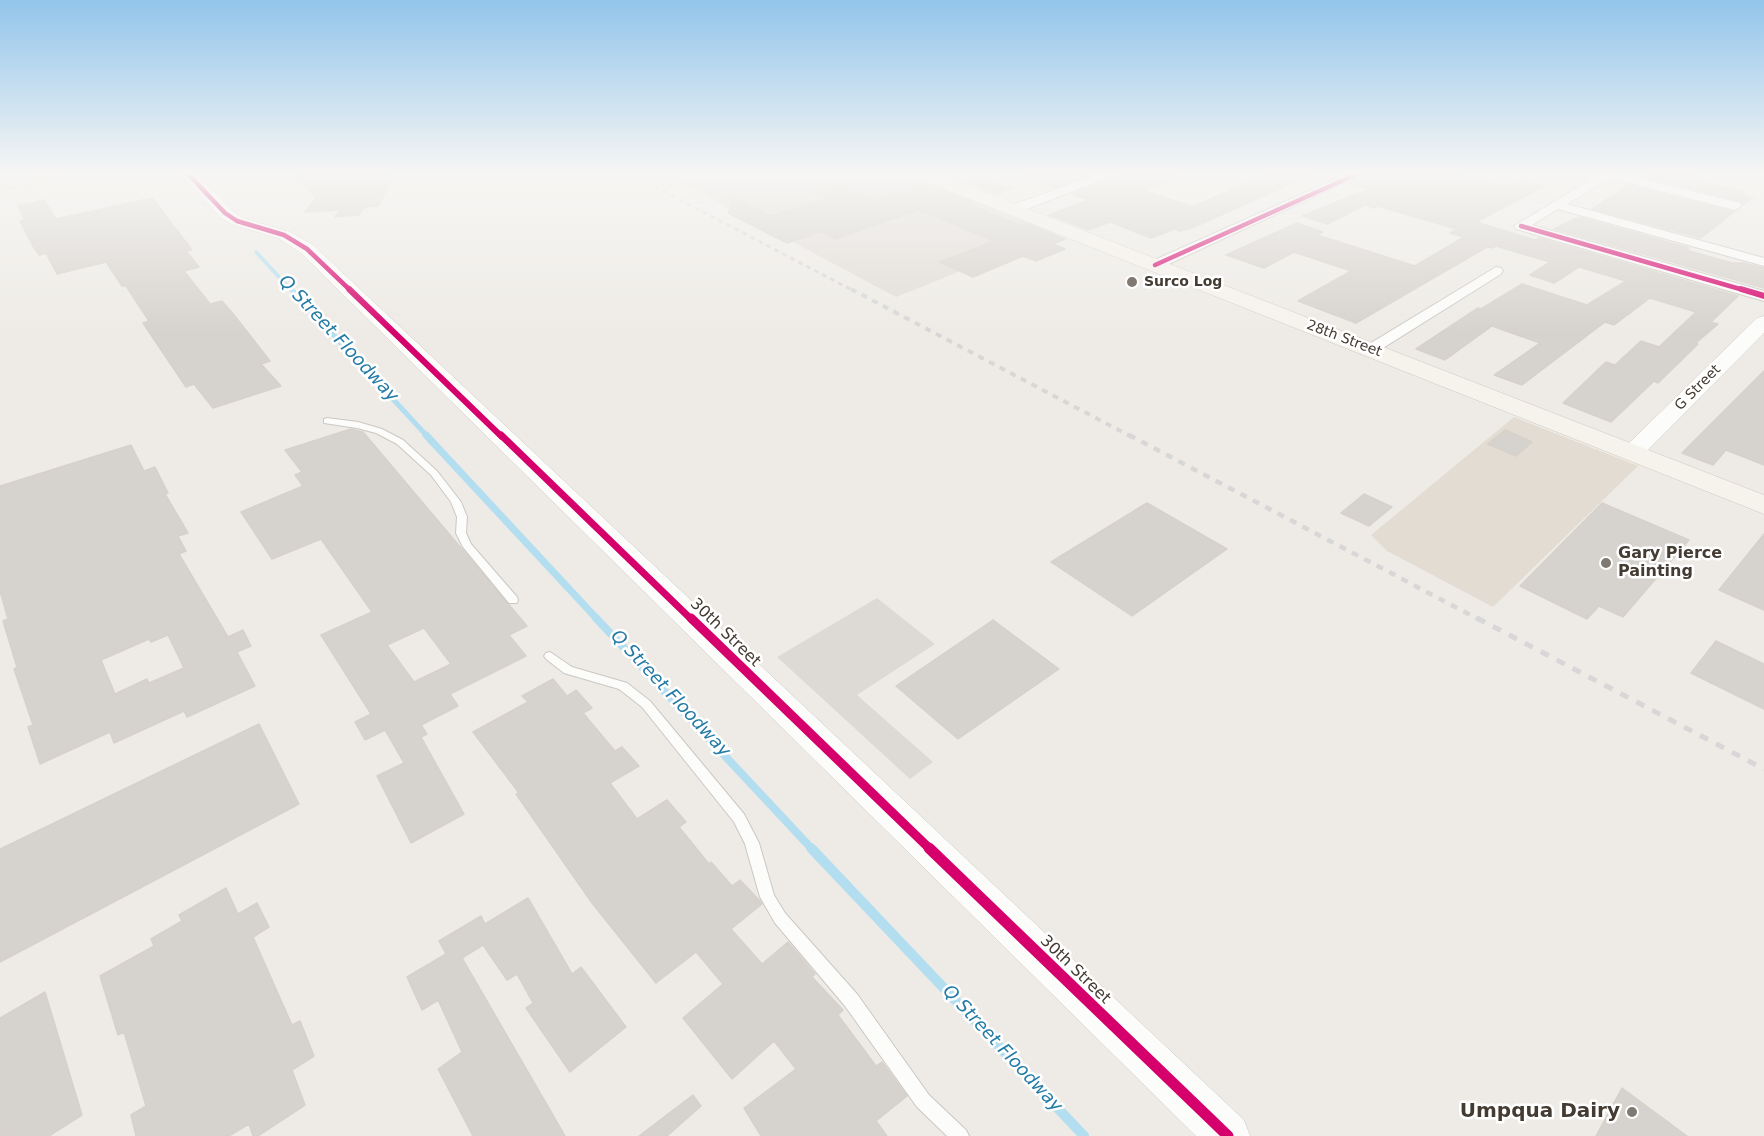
<!DOCTYPE html>
<style>
body{margin:0}
canvas{display:block;background:#eeebe6}
</style>
<canvas width="1764" height="1136"></canvas>
<script>
const context = document.querySelector('canvas').getContext('2d');
context.lineJoin = 'round';
function fill(path, color) { context.fillStyle = color; context.fill(path, 'evenodd'); }
const toPath = rows => new Path2D(rows.map(r => 'M' + r).join(''));
function trace(path, color, width, dash) { context.strokeStyle = color; context.lineWidth = width; context.lineCap = dash ? 'butt' : 'round'; context.setLineDash(dash || []); context.stroke(path); }
function write(font, color, halo, rows, align = 'center') {
  context.font = font + ' "DejaVu Sans",sans-serif'; context.lineWidth = 5; context.setLineDash([]); context.textBaseline = 'middle'; context.strokeStyle = halo; context.fillStyle = color; for (const [text, x, y, turn = 0] of rows) {
    context.save(); context.translate(x, y); context.rotate((+turn || 0) * Math.PI / 180); context.textAlign = isNaN(turn) ? turn : align; if (halo) context.strokeText(text, 0, 0); context.fillText(text, 0, 0); context.restore();
  }
}
const residential = toPath([
 [1514,417,1638,466,1493,607,1387,551,1371,535]
]);
const industrial = toPath([
 [665,174,904,174,1056,233,896,297]
]);
const parking = toPath([
 [877,598,935,644,857,695,933,762,910,779,777,657]
]);
const streamFar4 = toPath([
 [256,252,292,291]
]);
const streamFar3 = toPath([
 [291,289,428,437]
]);
const streamFar2 = toPath([
 [426,435,598,620]
]);
const streamFar1 = toPath([
 [596,618,812,849]
]);
const stream = toPath([
 [811,848,1084,1136]
]);
const building = toPath([
 [291,174,395,174,378,206,364,207,359,215,335,217,340,210,305,212,316,197,291,174],
 [1024,174,1094,174,1055,188,1023,176,1024,174],
 [1119,174,1183,174,1144,191,1193,207,1265,174,1313,174,1192,228,1180,231,1175,229,1151,238,1110,222,1089,230,1049,215,1089,200,1072,194,1119,174],
 [1365,174,1461,174,1507,187,1520,180,1544,186,1476,222,1535,240,1539,238,1738,296,1711,322,1718,324,1696,343,1698,344,1658,383,1654,381,1611,422,1563,403,1606,362,1615,365,1641,341,1659,347,1696,312,1650,298,1614,325,1605,322,1522,385,1494,375,1540,343,1492,326,1445,360,1416,349,1478,308,1481,309,1522,284,1587,305,1626,281,1579,267,1554,283,1530,275,1550,262,1496,246,1493,248,1487,247,1356,323,1298,301,1351,271,1294,252,1264,268,1226,255,1297,223,1323,232,1317,235,1415,266,1464,237,1450,233,1456,229,1378,206,1374,208,1365,205,1327,224,1302,216,1368,189,1349,183,1365,174],
 [1644,174,1701,174,1692,179,1745,192,1741,195,1753,198,1743,205,1741,201,1641,176,1644,174],
 [978,177,1011,189,996,194,963,181,978,177],
 [843,185,876,200,921,186,934,191,939,189,973,202,968,204,1021,226,1026,224,1065,239,1053,244,1065,249,1036,261,1023,256,973,277,940,262,994,241,919,210,835,239,821,232,787,243,728,213,734,199,770,216,828,198,816,193,843,185],
 [1628,185,1734,212,1701,238,1592,209,1628,185],
 [152,198,192,250,186,251,199,267,184,271,210,304,222,301,234,315,270,361,261,364,281,386,213,408,194,384,186,387,143,323,149,321,126,286,122,286,106,262,57,274,46,253,39,255,34,248,20,221,25,220,18,206,44,200,56,219,152,198],
 [1579,217,1689,248,1686,250,1732,263,1743,263,1764,268,1764,288,1554,229,1579,217],
 [1764,371,1764,465,1726,450,1713,465,1682,453,1764,371],
 [351,429,363,432,527,626,509,635,526,656,450,694,458,706,421,725,427,734,421,737,464,814,411,843,377,776,404,763,385,730,365,740,355,722,371,714,321,635,372,612,321,539,272,559,241,512,303,486,295,475,302,472,285,450,351,429],
 [424,628,451,664,414,682,387,645,424,628],
 [1505,430,1530,441,1532,442,1516,456,1488,444,1505,430],
 [131,445,144,471,155,467,168,493,165,494,188,533,178,536,186,551,179,554,228,637,243,630,251,646,237,652,255,686,187,717,184,711,114,743,110,732,40,764,28,727,33,725,14,669,17,667,3,621,8,619,0,591,0,486,131,445],
 [168,635,184,668,149,683,147,679,115,694,101,660,149,639,151,642,168,635],
 [1364,494,1392,507,1369,526,1341,513,1364,494],
 [1147,503,1227,549,1132,616,1051,562,1147,503],
 [1602,503,1689,540,1623,617,1599,606,1587,619,1520,586,1602,503],
 [1764,534,1764,610,1719,590,1764,534],
 [993,620,1059,669,958,739,896,686,993,620],
 [1716,641,1764,664,1764,709,1691,673,1716,641],
 [553,679,567,696,576,690,592,708,583,713,615,751,622,747,639,766,610,783,637,819,667,800,686,822,679,827,709,864,711,862,732,886,740,880,760,901,762,904,731,929,762,964,788,942,815,974,812,977,843,1010,838,1015,876,1066,882,1062,907,1096,876,1121,887,1136,761,1136,744,1108,796,1069,774,1041,732,1079,683,1018,723,984,696,952,656,983,592,903,516,794,519,793,473,732,528,702,522,696,553,679],
 [259,724,299,804,0,962,0,849,259,724],
 [226,888,238,914,257,903,269,927,253,937,292,1025,300,1021,314,1056,292,1070,305,1105,258,1136,253,1136,249,1124,229,1136,136,1136,131,1115,146,1106,124,1032,118,1035,100,976,154,946,151,939,182,921,179,915,226,888],
 [528,898,572,974,581,967,626,1027,570,1072,526,1008,533,1003,517,974,507,980,483,945,462,958,565,1136,473,1136,438,1069,462,1052,438,1000,422,1010,407,977,446,954,439,941,481,916,485,924,528,898],
 [45,992,82,1115,49,1136,0,1136,0,1018,45,992],
 [1622,1088,1687,1136,1596,1136,1622,1088],
 [693,1095,701,1106,667,1136,639,1136,693,1095]
]);
const service = toPath([
 [327,418,358,422,382,429,403,440,437,471,461,502,467,517,466,533,471,544,517,597,518,600,517,603,509,603,463,547,456,533,457,517,451,502,431,475,397,444,376,433,357,428,324,423,324,419,327,418],
 [550,652,572,667,627,683,650,701,744,814,759,843,774,895,785,913,857,994,929,1095,966,1130,969,1136,947,1136,917,1107,845,1006,775,923,760,897,745,844,734,822,642,707,619,689,564,673,546,659,544,656,546,653,550,652]
]);
const minor = toPath([
 [1100,174,1117,174,1019,212,1014,213,1007,209,1009,206,1100,174],
 [1347,174,1363,174,1160,268,1155,269,1148,265,1150,262,1347,174],
 [1600,174,1622,174,1740,203,1741,206,1735,210,1610,178,1567,204,1764,258,1764,266,1558,209,1532,225,1764,291,1764,301,1516,229,1514,226,1600,174],
 [1496,267,1501,268,1503,271,1501,274,1375,353,1363,353,1361,349,1496,267]
]);
const tertiary = toPath([
 [181,174,196,174,231,210,243,218,290,232,313,245,1244,1120,1250,1136,1196,1136,301,253,278,238,231,224,219,216,181,174],
 [1764,316,1764,333,1640,458,1632,460,1624,458,1620,453,1624,448,1757,318,1764,316]
]);
const secondary = toPath([
 [915,174,938,174,1764,495,1764,514,917,178,915,174]
]);
const primary = toPath([
 [31,174,68,174,65,178,59,179,0,190,0,180,31,174]
]);
const railFar3 = toPath([
 [631,174,854,291]
]);
const railFar2 = toPath([
 [851,289,1132,437]
]);
const railFar1 = toPath([
 [1129,435,1480,620]
]);
const rail = toPath([
 [1477,618,1764,769]
]);
const cyclewayFar4 = toPath([
 [188,174,225,213,237,221,284,235,307,249,351,291],
 [1521,226,1747,291],
 [1155,265,1357,174]
]);
const cyclewayFar3 = toPath([
 [349,289,502,437],
 [1741,289,1764,296]
]);
const cyclewayFar2 = toPath([
 [501,435,692,620]
]);
const cyclewayFar1 = toPath([
 [691,618,930,849]
]);
const cycleway = toPath([
 [929,848,1228,1136]
]);
const markers = [
 [1132,282,6,"#807971"],
 [1606,563,6,"#807971"],
 [1632,1112,6,"#807971"]
];
const farPoinames = [
 ["Surco Log",1144,282]
];
const farStreetnames = [
 ["28th Street",1344,339,21],
 ["G Street",1698,388,-45]
];
const poiNames = [
 ["Gary Pierce",1618,554],
 ["Painting",1618,572]
];
const streetNames = [
 ["30th Street",725,633,44],
 ["30th Street",1075,970,44]
];
const waterNames = [
 ["Q Street Floodway",338,339,47],
 ["Q Street Floodway",670,694,47],
 ["Q Street Floodway",1002,1049,47]
];
const nearPoinames = [
 ["Umpqua Dairy",1620,1112]
];
fill(residential, '#e3dcd2');
fill(industrial, '#e1dcd7');
fill(parking, '#dddad6');
trace(streamFar4, '#b2def0', 4);
trace(streamFar3, '#b2def0', 5);
trace(streamFar2, '#b2def0', 7);
trace(streamFar1, '#b2def0', 8);
trace(stream, '#b2def0', 10);
fill(building, '#d6d2cd');
trace(building, '#d6d1cb', 1.5);
trace(service, '#cbc7c2', 2);
trace(minor, '#cbc7c2', 2);
trace(tertiary, '#cbc7c2', 1);
trace(secondary, '#cfc9be', 1);
trace(primary, '#d2c5b2', 1);
fill(service, '#fcfcfb');
fill(minor, '#fcfcfb');
fill(tertiary, '#fcfcfb');
fill(secondary, '#f6f2ec');
fill(primary, '#f0eae2');
trace(railFar3, '#d8d7d7', 3, [4.5, 4.5]);
trace(railFar2, '#d8d7d7', 4, [6, 6]);
trace(railFar1, '#d8d7d7', 4.5, [7, 7]);
trace(rail, '#d8d7d7', 5, [9, 9]);
trace(cyclewayFar4, '#d6006c', 4.5);
trace(cyclewayFar3, '#d6006c', 6);
trace(cyclewayFar2, '#d6006c', 7);
trace(cyclewayFar1, '#d6006c', 9);
trace(cycleway, '#d6006c', 11);
const sky = context.createLinearGradient(0, 0, 0, 333);
sky.addColorStop(0, '#92c5eb');
sky.addColorStop(0.52, '#f7f6f4');
sky.addColorStop(1, '#f7f6f400');
context.fillStyle = sky;
context.fillRect(0, 0, 1764, 333);
for (const [x, y, r, color] of markers) { const dot = new Path2D(); dot.arc(x, y, r, 0, 2 * Math.PI); context.fillStyle = color; context.fill(dot); trace(dot, '#fff', 2); }
write('bold 14px', '#443b32', '#fff', farPoinames, 'left');
write('14px', '#443b32', '#fff', farStreetnames);
write('bold 16px', '#443b32', '#fff', poiNames, 'left');
write('16px', '#443b32', '#fff', streetNames);
write('italic 18px', '#247ba5', '#fff', waterNames);
write('bold 20px', '#443b32', '#fff', nearPoinames, 'right');
</script>
